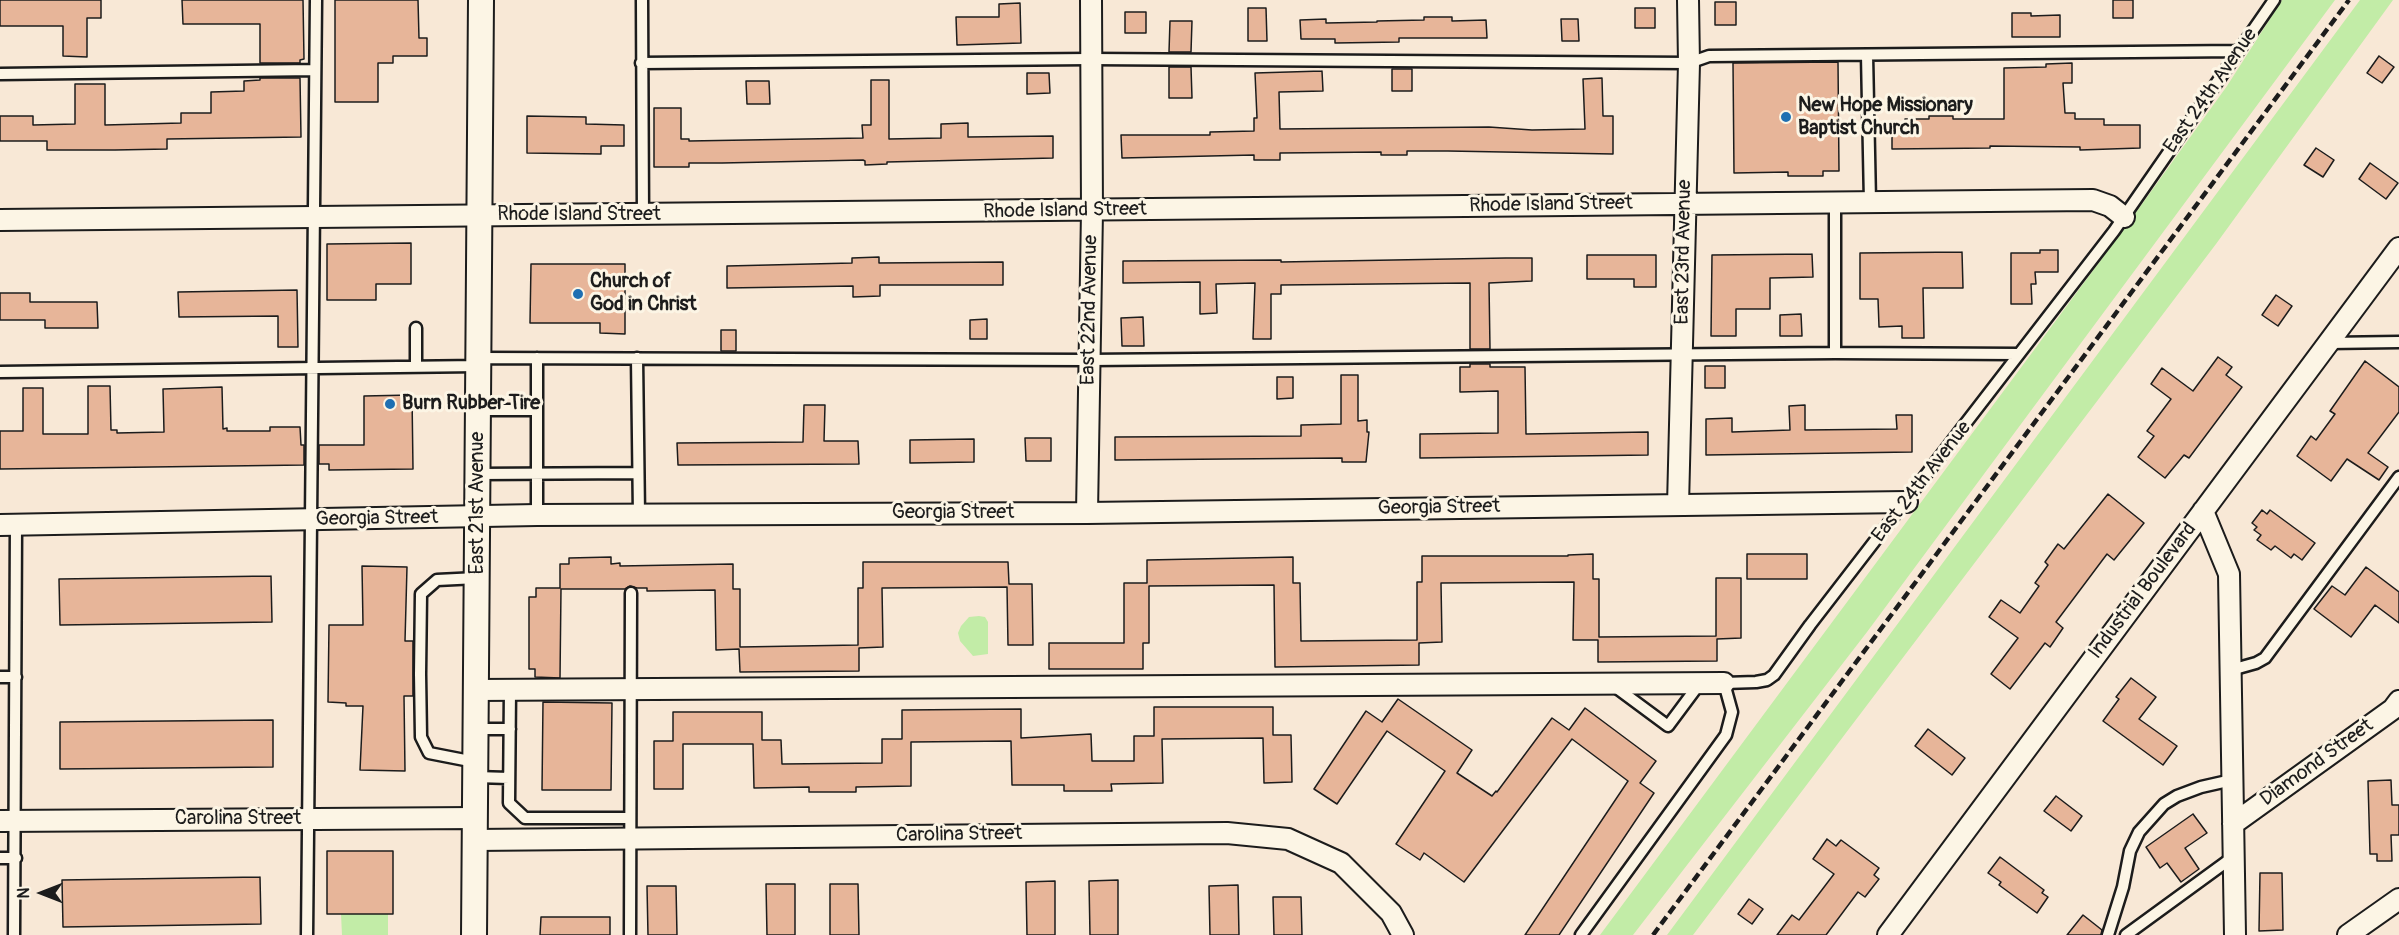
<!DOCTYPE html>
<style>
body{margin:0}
#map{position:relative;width:2399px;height:935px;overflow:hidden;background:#f8e8d6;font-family:Pangolin,sans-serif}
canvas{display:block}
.north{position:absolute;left:12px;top:863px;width:60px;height:60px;-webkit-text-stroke:4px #fcf5e5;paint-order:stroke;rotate:270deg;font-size:16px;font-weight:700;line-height:24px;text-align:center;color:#1c1c1c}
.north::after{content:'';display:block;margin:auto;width:21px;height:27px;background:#1c1c1c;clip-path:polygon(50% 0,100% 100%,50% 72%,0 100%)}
</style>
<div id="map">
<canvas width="2399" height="935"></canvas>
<div class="north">N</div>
</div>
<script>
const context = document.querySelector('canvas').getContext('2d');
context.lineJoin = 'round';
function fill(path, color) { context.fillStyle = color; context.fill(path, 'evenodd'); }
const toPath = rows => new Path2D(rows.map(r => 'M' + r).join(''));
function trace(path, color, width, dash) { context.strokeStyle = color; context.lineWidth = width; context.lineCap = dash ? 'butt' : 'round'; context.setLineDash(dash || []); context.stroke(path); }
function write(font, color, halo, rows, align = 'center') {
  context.font = font + ' Pangolin,sans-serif'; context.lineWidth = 6; context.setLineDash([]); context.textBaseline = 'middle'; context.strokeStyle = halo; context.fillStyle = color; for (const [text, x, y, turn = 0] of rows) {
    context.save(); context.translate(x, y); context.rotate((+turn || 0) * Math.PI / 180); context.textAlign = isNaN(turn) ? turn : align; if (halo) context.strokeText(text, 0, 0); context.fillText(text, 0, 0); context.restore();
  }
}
const green = toPath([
 [2282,0,2335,0,1867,632,1633,935,1600,935,2129,222,2227,86],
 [2360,0,2393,0,2216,244,1693,935,1667,935],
 [979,616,985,617,988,622,988,654,973,656,960,641,958,633,961,626,969,617],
 [341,914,388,914,388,935,342,935]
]);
const building = toPath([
 [0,0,101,0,101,18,87,18,87,57,63,56,63,26,0,26,0,0],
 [182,0,303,0,304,59,300,60,300,63,260,63,260,24,183,24,182,0],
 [335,0,418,0,419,38,427,38,427,56,393,56,393,63,378,63,378,102,335,102,335,0],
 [2113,0,2133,0,2133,18,2113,18,2113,0],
 [1715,2,1736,2,1736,25,1715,25,1715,2],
 [1020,3,1021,43,957,45,956,17,999,17,999,4,1020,3],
 [1248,8,1266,8,1267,41,1248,41,1248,8],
 [1635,8,1655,8,1655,28,1635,28,1635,8],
 [1125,12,1146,12,1146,33,1125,33,1125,12],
 [2012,13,2031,13,2031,16,2060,15,2060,37,2012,37,2012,13],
 [1424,17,1452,17,1452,21,1486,20,1487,38,1399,38,1399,42,1335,43,1335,39,1301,39,1300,20,1326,19,1326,23,1377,22,1377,21,1424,20,1424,17],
 [1561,19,1578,19,1579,41,1562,41,1561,19],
 [1170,21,1192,21,1191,52,1169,52,1170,21],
 [2379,56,2394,67,2382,83,2367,73,2379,56],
 [1838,62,1839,171,1823,171,1823,176,1788,176,1788,172,1734,173,1733,63,1838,62],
 [2072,63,2072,83,2063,83,2065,113,2075,113,2075,119,2104,119,2104,125,2140,125,2140,148,2080,150,2080,147,1990,146,1990,148,1892,149,1892,126,1905,126,1905,119,1929,119,1929,116,1953,116,1953,119,2004,119,2004,68,2046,67,2046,64,2072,63],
 [1169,67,1191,67,1192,98,1169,98,1169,67],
 [1392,69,1412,69,1412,91,1392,91,1392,69],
 [1322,71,1323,91,1279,92,1280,129,1489,127,1532,130,1585,129,1583,79,1602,78,1603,116,1613,116,1613,154,1448,151,1407,151,1407,155,1381,155,1381,152,1280,153,1280,160,1254,160,1254,155,1122,158,1121,135,1210,135,1210,132,1254,131,1254,118,1257,118,1255,73,1322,71],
 [1027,73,1049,73,1050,93,1027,94,1027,73],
 [260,78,300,78,301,137,167,139,167,149,115,150,47,150,47,141,0,141,0,116,33,116,33,125,75,124,75,84,105,84,105,125,181,123,181,113,211,113,211,92,244,91,244,81,260,80,260,78],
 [871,80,889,80,889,139,941,138,941,124,968,123,968,137,1053,136,1053,158,887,162,887,164,865,165,865,161,863,160,722,163,689,163,689,167,654,167,654,108,681,108,681,139,689,139,689,141,863,138,862,125,871,125,871,80],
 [746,81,769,81,770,104,747,104,746,81],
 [527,116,586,117,586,124,624,125,624,146,601,146,601,154,527,153,527,116],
 [2316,148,2334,160,2323,177,2304,165,2316,148],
 [2370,163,2398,183,2386,199,2359,179,2370,163],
 [411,243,411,284,376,284,376,300,327,300,327,244,411,243],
 [2040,250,2058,250,2058,272,2035,272,2036,284,2031,284,2032,304,2011,304,2011,253,2040,253,2040,250],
 [1962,252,1963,288,1923,288,1924,338,1902,338,1902,326,1879,327,1878,299,1860,299,1860,253,1962,252],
 [1812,254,1813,277,1770,278,1770,309,1736,309,1736,336,1711,336,1712,255,1812,254],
 [1587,255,1656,255,1656,287,1634,287,1634,279,1587,279,1587,255],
 [879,257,879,263,1003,262,1003,285,880,285,880,296,853,297,853,286,727,288,727,266,852,263,852,258,879,257],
 [1506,258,1532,258,1532,281,1489,283,1490,349,1470,349,1470,283,1281,285,1281,294,1271,294,1271,339,1253,339,1255,283,1216,284,1217,313,1200,314,1200,282,1123,283,1123,261,1281,260,1281,262,1506,258],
 [531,264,625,264,625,334,600,333,600,323,530,323,531,264],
 [297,290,298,347,278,347,278,316,179,317,178,292,297,290],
 [0,293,30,293,30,302,97,302,98,328,45,328,45,320,0,320,0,293],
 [2276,295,2292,306,2278,326,2262,315,2276,295],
 [1801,314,1802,336,1780,336,1780,315,1801,314],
 [1143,317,1144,346,1122,346,1121,318,1143,317],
 [987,319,987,339,970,339,970,320,987,319],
 [721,330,736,330,736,351,721,351,721,330],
 [2218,357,2232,367,2226,375,2242,387,2189,458,2184,455,2165,478,2138,457,2154,436,2147,431,2171,399,2151,384,2162,368,2193,391,2218,357],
 [2365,361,2399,387,2399,412,2368,453,2388,467,2379,480,2347,459,2331,481,2297,456,2311,436,2316,440,2335,414,2330,411,2365,361],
 [1470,364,1490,364,1490,367,1525,367,1526,434,1648,432,1648,455,1420,458,1420,434,1498,433,1498,391,1460,392,1460,367,1470,367,1470,364],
 [1705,366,1725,366,1725,388,1705,388,1705,366],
 [1341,375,1358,375,1358,421,1367,420,1367,432,1369,432,1366,462,1342,462,1342,458,1115,460,1115,437,1301,436,1301,425,1341,424,1341,375],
 [1277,377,1293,377,1293,398,1277,399,1277,377],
 [88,386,110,386,111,430,117,430,117,433,164,432,163,389,222,387,223,429,227,428,227,431,270,431,270,427,300,427,301,445,304,445,304,465,0,469,0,431,23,431,23,388,43,388,43,434,88,434,88,386],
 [412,395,413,469,329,470,329,464,319,464,319,445,364,445,364,396,412,395],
 [804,405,825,405,824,441,858,441,859,464,678,465,677,443,803,442,804,405],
 [1805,405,1805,430,1897,429,1896,415,1912,415,1912,452,1706,455,1706,419,1732,418,1732,432,1790,430,1789,406,1805,405],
 [1025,438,1051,438,1051,461,1026,461,1025,438],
 [974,439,974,462,910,463,910,440,974,439],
 [2108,494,2144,523,2114,560,2107,554,2056,622,2063,628,2050,647,2045,643,2010,689,1991,674,2018,638,1989,617,2001,600,2020,613,2039,586,2035,583,2048,565,2045,562,2058,544,2064,549,2108,494],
 [2262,510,2267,514,2270,510,2315,543,2302,560,2294,554,2291,558,2275,546,2271,550,2257,540,2261,535,2254,530,2257,527,2252,523,2262,510],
 [1593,554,1593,579,1599,579,1599,637,1716,636,1716,578,1741,578,1741,638,1717,639,1717,661,1598,662,1598,640,1573,640,1574,582,1441,583,1442,642,1419,643,1419,665,1275,667,1274,585,1149,586,1149,643,1143,643,1143,669,1049,669,1049,643,1124,643,1124,583,1147,583,1147,560,1293,557,1293,583,1300,583,1301,641,1417,640,1417,582,1422,582,1422,556,1568,556,1568,555,1593,554],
 [1747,554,1807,554,1807,579,1747,579,1747,554],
 [611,557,611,564,620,563,620,566,733,564,733,589,740,589,740,647,858,645,858,588,863,588,863,562,1008,562,1009,584,1032,584,1033,645,1008,645,1007,587,882,588,883,647,859,648,859,671,740,672,739,649,716,650,715,590,647,591,647,588,637,588,630,586,625,589,561,589,560,678,535,677,535,669,529,669,529,597,536,597,536,588,560,588,560,564,569,564,569,558,611,557],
 [362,566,407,567,405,641,413,641,413,696,404,696,405,771,360,770,363,706,346,706,346,703,328,702,329,625,363,625,362,566],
 [2366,567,2399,592,2399,623,2375,605,2351,637,2314,609,2332,586,2345,595,2366,567],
 [271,576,272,622,60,625,59,579,271,576],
 [2131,678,2156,697,2139,719,2177,746,2163,765,2103,721,2119,699,2116,697,2131,678],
 [1398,699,1472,750,1457,773,1492,796,1496,791,1497,792,1552,718,1569,730,1585,708,1656,761,1640,783,1654,793,1559,935,1525,935,1628,781,1572,739,1464,882,1424,853,1420,860,1396,844,1445,771,1387,731,1337,804,1314,789,1366,711,1382,722,1398,699],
 [543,702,612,703,611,790,542,790,543,702],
 [1154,707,1273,707,1273,735,1291,735,1292,782,1264,783,1263,738,1162,739,1163,783,1111,784,1112,791,1064,791,1064,785,1012,785,1011,741,911,742,911,786,856,787,856,792,809,792,809,787,754,788,753,744,683,744,683,789,654,789,654,741,673,741,673,712,762,712,762,740,781,740,782,764,882,763,882,739,902,739,902,710,1021,709,1021,738,1091,734,1092,761,1134,761,1134,736,1154,736,1154,707],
 [273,720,273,767,60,769,60,722,273,720],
 [1928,729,1965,758,1952,775,1915,746,1928,729],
 [2391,780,2392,805,2399,805,2399,835,2391,835,2392,861,2377,861,2377,854,2370,854,2368,781,2391,780],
 [2056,796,2082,816,2071,831,2044,811,2056,796],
 [2193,814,2207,833,2185,848,2199,869,2181,882,2167,863,2160,868,2146,847,2193,814],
 [1827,839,1836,846,1841,840,1879,868,1874,875,1879,879,1865,897,1858,892,1826,935,1777,935,1792,915,1799,920,1834,874,1813,859,1827,839],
 [327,851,393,851,393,914,327,914,327,851],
 [2000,857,2044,890,2042,893,2048,897,2037,913,1999,885,2001,882,1988,873,2000,857],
 [2260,873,2282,873,2283,930,2259,931,2260,873],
 [260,877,261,924,63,927,62,880,260,877],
 [1118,880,1118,935,1090,935,1089,881,1118,880],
 [1055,881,1055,935,1027,935,1026,882,1055,881],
 [766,884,795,884,795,935,767,935,766,884],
 [830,884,858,884,859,935,830,935,830,884],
 [1238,885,1239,935,1210,935,1209,886,1238,885],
 [647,886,676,886,677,935,648,935,647,886],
 [1273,897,1301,897,1302,935,1274,935,1273,897],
 [1749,899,1763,909,1752,924,1738,914,1749,899],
 [2083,915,2102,930,2101,935,2067,935,2083,915],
 [541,917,610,917,610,935,540,935,541,917]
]);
const service = toPath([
 [642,0,643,215],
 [1867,55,1870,202],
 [641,63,1090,59,1689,63,1709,56,2238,51],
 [0,74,315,70],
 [1835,203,1835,353],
 [416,328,416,367],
 [2328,343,2399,342],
 [479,358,1089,360,1835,353,2019,354],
 [537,358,537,515],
 [637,358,639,515],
 [0,372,478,366],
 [478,410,537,410],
 [478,474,638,473],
 [2231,670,2256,663,2265,658,2399,477],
 [0,677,16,677],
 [1614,686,1668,726,1700,683],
 [510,690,509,803,525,818,630,818],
 [476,729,510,729],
 [475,762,429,753,421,737,420,674,421,594,437,580,477,578],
 [476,777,509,778],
 [0,858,16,858],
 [14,935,16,525],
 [307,935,316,0],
 [630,935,631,593],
 [1581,935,1726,735,1732,712,1724,683,1756,682,1767,680,1774,675,1810,625,2114,231,2274,0],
 [2108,935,2123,887,2130,851,2139,832,2164,804,2177,796,2201,787,2232,780],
 [2126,935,2233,857]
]);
const minor = toPath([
 [0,220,2093,200,2110,206,2124,217],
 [1678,505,1689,63,1688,0],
 [2203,511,2229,574,2235,935],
 [1087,513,1092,211,1091,0],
 [0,525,537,515,1087,513,1907,502],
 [476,690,1724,683],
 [0,821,475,818],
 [2233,824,2393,709,2399,701],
 [475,840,1227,833,1288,839,1341,863,1391,913,1403,935],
 [1888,935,2399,248],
 [2348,935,2399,899]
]);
const tertiary = toPath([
 [474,935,481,0]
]);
const rail = toPath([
 [1653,935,2349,0]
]);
const markers = [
 [1786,117,6,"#1f6fb2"],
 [578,294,6,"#1f6fb2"],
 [390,404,6,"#1f6fb2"]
];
const streetNames = [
 ["East 24th Avenue",2211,91,-55],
 ["Rhode Island Street",1551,205,-1],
 ["Rhode Island Street",1065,211,-1],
 ["Rhode Island Street",579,215],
 ["East 23rd Avenue",1684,252,-89],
 ["East 22nd Avenue",1090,310,-89],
 ["East 24th Avenue",1922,482,-52],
 ["East 21st Avenue",478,503,-90],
 ["Georgia Street",1439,508,-1],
 ["Georgia Street",953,513],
 ["Georgia Street",377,519,-1],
 ["Industrial Boulevard",2143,591,-53],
 ["Diamond Street",2317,763,-36],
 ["Carolina Street",238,819],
 ["Carolina Street",959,835,-1]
];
const poiNames = [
 ["New Hope Missionary",1798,106],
 ["Baptist Church",1798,129],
 ["Church of",590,282],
 ["God in Christ",590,305],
 ["Burn Rubber Tire",402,404]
];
fill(green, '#c2eca7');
fill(building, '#e7b599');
trace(building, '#1c1c1c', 1.5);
trace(service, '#1c1c1c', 15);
trace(minor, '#1c1c1c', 24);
trace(tertiary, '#1c1c1c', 28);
trace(service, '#fcf5e5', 10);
trace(minor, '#fcf5e5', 20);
trace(tertiary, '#fcf5e5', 24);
trace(rail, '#1c1c1c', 4.5, [9, 4.5]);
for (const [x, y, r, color] of markers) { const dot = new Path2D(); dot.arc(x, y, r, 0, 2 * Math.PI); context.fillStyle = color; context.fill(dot); trace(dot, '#fcf5e5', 2); }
write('20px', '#1c1c1c', '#fcf5e5', streetNames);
write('bold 20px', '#1c1c1c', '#fcf5e5', poiNames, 'left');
</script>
